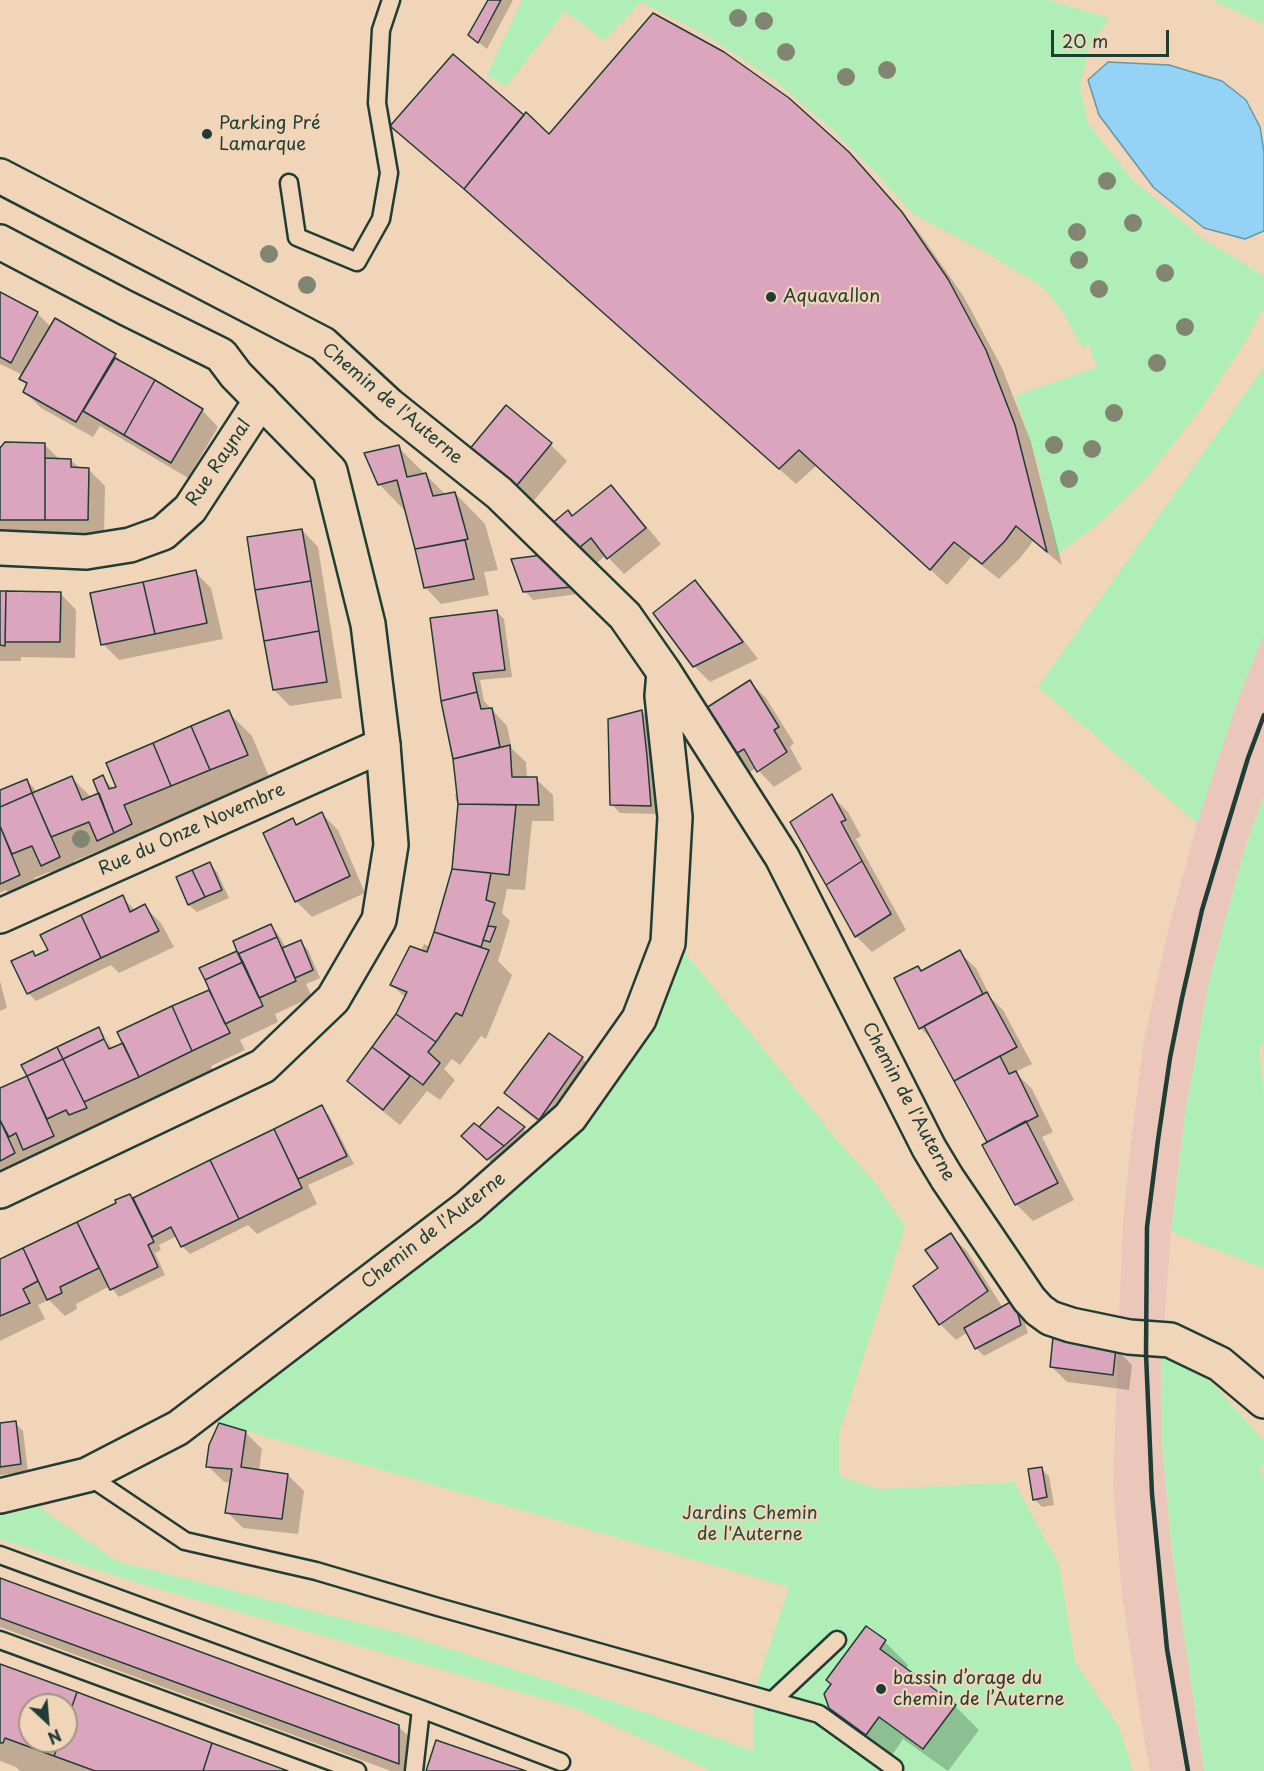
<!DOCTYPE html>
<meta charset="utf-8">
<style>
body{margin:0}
#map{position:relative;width:1264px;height:1771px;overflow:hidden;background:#f1d5b8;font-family:"Playpen Sans",sans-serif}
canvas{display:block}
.north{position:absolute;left:18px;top:1693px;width:60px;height:60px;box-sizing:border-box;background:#f1d5b8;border:2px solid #9d9883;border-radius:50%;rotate:154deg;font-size:16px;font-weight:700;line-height:24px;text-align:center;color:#1f3d34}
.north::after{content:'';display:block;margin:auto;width:21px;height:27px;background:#1f3d34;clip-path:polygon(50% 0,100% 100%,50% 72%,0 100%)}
.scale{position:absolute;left:1051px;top:30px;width:118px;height:27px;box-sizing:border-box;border:3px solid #1f3d34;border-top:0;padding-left:8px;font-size:18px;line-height:21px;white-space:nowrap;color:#1f3d34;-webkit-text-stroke:4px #f1d5b8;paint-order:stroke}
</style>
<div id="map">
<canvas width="1264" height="1771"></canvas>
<div class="north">N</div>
<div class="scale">20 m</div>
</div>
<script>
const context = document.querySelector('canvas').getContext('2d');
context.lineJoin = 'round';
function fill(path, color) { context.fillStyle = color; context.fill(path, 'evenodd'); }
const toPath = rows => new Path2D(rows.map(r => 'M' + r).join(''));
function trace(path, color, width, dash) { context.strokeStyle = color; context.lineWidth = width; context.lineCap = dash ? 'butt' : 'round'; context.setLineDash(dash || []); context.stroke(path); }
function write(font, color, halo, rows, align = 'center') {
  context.font = font + ' "Playpen Sans",sans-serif'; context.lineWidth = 4.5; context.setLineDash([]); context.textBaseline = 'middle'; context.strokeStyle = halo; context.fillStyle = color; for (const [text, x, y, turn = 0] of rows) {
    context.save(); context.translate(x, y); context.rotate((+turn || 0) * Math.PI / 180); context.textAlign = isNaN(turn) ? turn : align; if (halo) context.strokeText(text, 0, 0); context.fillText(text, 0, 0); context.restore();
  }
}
const built = toPath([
 [1264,634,1264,795,1243,853,1185,1113,1171,1232,1164,1327,1119,1321,1123,1221,1131,1142,1143,1046,1166,939,1197,823,1237,702],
 [1118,1347,1161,1355,1162,1444,1172,1552,1204,1771,1150,1771,1141,1720,1122,1595,1113,1485]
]);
const green = toPath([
 [522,0,1048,0,1110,18,1089,46,1080,87,1088,124,1133,180,1202,238,1264,276,1264,307,1245,342,1203,406,1148,476,1104,519,1057,555,1038,465,1015,396,1097,367,1089,345,1082,348,1065,315,1043,287,984,251,913,214,873,170,825,123,774,80,706,35,641,2,604,40,565,11,506,87,487,75],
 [1212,0,1264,0,1264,24],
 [1264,367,1264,634,1237,702,1197,823,1038,687],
 [1264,795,1264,1042,1259,1048,1264,1095,1264,1268,1171,1232,1185,1113,1209,981,1243,853],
 [668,943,687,955,837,1140,877,1185,905,1227,839,1434,839,1476,878,1489,1014,1482,1059,1565,1075,1662,1119,1727,1133,1771,709,1771,707,1769,576,1708,138,1583,0,1539,0,1516,39,1507,117,1561,403,1634,606,1699,754,1751,753,1696,789,1587,219,1423,211,1416,570,1117],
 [1161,1355,1206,1376,1264,1441,1264,1463,1259,1469,1264,1479,1264,1771,1204,1771,1172,1552,1162,1444]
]);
const water = toPath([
 [1108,62,1169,65,1222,81,1246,100,1260,127,1264,152,1264,231,1245,239,1204,228,1154,188,1099,115,1088,80,1108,62]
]);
const shadow = toPath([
 [490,0,513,0,487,49,478,42],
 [549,136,865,170,918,231,964,297,1002,368,1031,442,1062,565,1033,541,1021,557,999,579,971,557,947,585,817,465,796,484,473,197],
 [0,294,37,313,51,327,115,355,126,366,202,410,218,427,188,478,100,426,93,437,41,408,25,392,28,386,21,379,23,375,0,364],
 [506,408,551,445,567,461,530,505,486,468],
 [45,445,60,460,71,460,80,469,89,470,105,486,104,536,0,535,0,456],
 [398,447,446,495,455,493,485,524,498,570,484,572,489,595,441,604,425,587,407,513,379,484],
 [611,487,627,503,661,544,624,574,606,555,592,567,576,551,573,518],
 [302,530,318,547,342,698,290,706,274,690],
 [550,564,577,594,533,600,525,591],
 [195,572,211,588,223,639,119,660,103,644],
 [695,582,711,598,758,659,710,682,694,666],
 [0,592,60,593,76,610,75,658,21,657,21,661,0,661],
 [496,611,504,619,512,677,480,680,484,701,507,726,512,749,526,762,527,778,536,779,553,795,554,821,532,821,525,890,507,889,502,913,510,921,498,961,512,975,486,1039,481,1036,460,1065,452,1059,444,1069,455,1080,440,1100,427,1091,400,1125,365,1097,349,1081,397,1016,406,998,392,985,421,951,424,944,430,947,435,933,451,879,459,804,456,801,455,794,458,794,455,759,443,703],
 [750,682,766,698,794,743,790,747,802,769,774,787,756,768,750,772,733,755],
 [642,711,649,719,655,765,658,814,620,813,612,805],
 [228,712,252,736,270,779,147,829,155,849,122,864,106,848,74,861,83,881,66,889,49,872,34,878,43,899,23,908,6,890,0,893,0,791,26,780,34,788,36,793,72,778,92,798,101,794,102,777,114,789],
 [832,796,848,812,861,836,856,839,906,930,872,952,856,936],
 [322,814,338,830,365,893,312,917,296,901,293,820,298,825],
 [209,864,217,872,229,898,197,912,189,905,177,878],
 [122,897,136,911,144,906,161,923,174,947,119,973,111,965,36,1001,28,993,33,953,37,957,50,951],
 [271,926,278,934,286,948,301,942,308,950,320,978,306,984,312,997,275,1014,278,1022,240,1040,245,1050,211,1066,215,1076,0,1176,0,1090,28,1077,98,1029,106,1037,112,1049,125,1043,172,1008,211,991,202,969,239,951],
 [101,1036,105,1036,109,1045,106,1046],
 [959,952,976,968,991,998,1003,1010,1032,1064,1015,1072,1032,1089,1053,1132,1042,1137,1074,1200,1033,1221,1016,1204,985,1145,989,1143,935,1042,920,1028,922,972],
 [0,981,7,1008,0,1011],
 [549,1035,582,1058,598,1075,555,1135,522,1109,505,1093],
 [321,1107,329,1115,354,1164,308,1185,317,1204,257,1234,248,1225,190,1254,182,1246,177,1236,159,1245,161,1250,155,1253,165,1275,119,1297,110,1286,76,1304,77,1309,65,1316,49,1300,38,1305,45,1319,0,1341,0,1261,118,1204,130,1195,134,1199],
 [498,1109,532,1136,496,1167,471,1144,479,1129],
 [950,1235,967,1251,1003,1308,1021,1310,1028,1333,984,1356,976,1348,968,1332,956,1340,940,1324,940,1268],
 [1116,1349,1132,1365,1129,1390,1067,1382,1051,1366],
 [15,1423,23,1431,28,1472,0,1475,0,1425],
 [245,1432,262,1449,259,1471,288,1475,304,1491,298,1534,243,1528,227,1512,231,1483,224,1482,208,1466],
 [1041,1469,1049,1476,1054,1505,1042,1507,1034,1499],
 [0,1580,398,1726,414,1742,414,1771,391,1771,0,1627],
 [885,1642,908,1665,906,1670,955,1706,979,1730,948,1771,903,1739,891,1757,855,1731,830,1707,833,1684],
 [0,1666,283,1771,20,1771,16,1767,0,1761],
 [30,1705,66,1705,66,1741,30,1741]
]);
const building = toPath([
 [488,0,501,0,478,43,468,35,488,0],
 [653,13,724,52,789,98,849,152,902,212,948,279,986,350,1015,425,1047,552,1016,526,1005,541,982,564,954,542,930,570,799,450,779,469,464,189,526,112,549,134,653,13],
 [453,54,524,115,464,189,390,126,453,54],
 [0,292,38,312,11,363,0,357,0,292],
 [55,318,116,354,76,422,23,392,27,383,19,379,55,318],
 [115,358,155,380,124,435,83,411,115,358],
 [155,380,203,409,171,463,124,435,155,380],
 [506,405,552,443,513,490,468,451,506,405],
 [5,442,45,443,45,520,0,520,0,448,5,442],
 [399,445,407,477,426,473,433,496,455,492,468,539,415,549,397,480,378,485,364,453,399,445],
 [45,458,71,459,71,467,89,468,88,520,45,520,45,458],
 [611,485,646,528,607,559,591,538,574,552,550,525,568,510,572,516,611,485],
 [302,529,311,581,255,590,247,537,302,529],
 [465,540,474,579,424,588,415,549,465,540],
 [542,555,571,587,523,592,511,559,542,555],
 [196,570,207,623,155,634,143,582,196,570],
 [695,580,743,642,693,667,653,613,695,580],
 [311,581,319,631,264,641,255,590,311,581],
 [143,582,155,634,101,645,90,593,143,582],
 [0,591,6,591,5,646,0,645,0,591],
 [6,591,61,592,60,642,5,642,6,591],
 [497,610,505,670,473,673,477,692,441,701,430,618,497,610],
 [319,631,327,682,273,690,264,641,319,631],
 [750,680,779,727,774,730,787,752,757,772,744,749,732,756,703,710,750,680],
 [477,692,481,709,492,708,500,747,453,759,441,701,477,692],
 [229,710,248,755,210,770,191,726,229,710],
 [642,710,647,756,651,806,610,805,608,719,642,710],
 [191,726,210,770,171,786,153,743,191,726],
 [153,743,171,786,124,805,132,824,114,833,93,780,103,775,109,789,116,787,106,763,153,743],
 [510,745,512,777,537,777,539,805,458,804,453,759,510,745],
 [72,776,82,800,99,793,114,833,97,841,89,822,51,837,32,793,72,776],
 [27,779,32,793,0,807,0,790,27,779],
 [32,793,60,857,41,866,32,846,12,854,0,826,0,807,32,793],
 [832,794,846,820,841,822,862,861,826,885,790,822,832,794],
 [458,804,516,805,509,875,452,869,458,804],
 [322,812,350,876,295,902,263,833,293,818,296,825,322,812],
 [0,826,20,875,0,884,0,826],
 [862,861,891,914,855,937,826,885,862,861],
 [210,862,222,890,205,897,192,870,210,862],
 [452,869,491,873,486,900,495,903,481,947,434,932,452,869],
 [192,870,205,897,188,905,176,877,192,870],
 [123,895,130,912,145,904,159,931,101,958,81,915,123,895],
 [81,915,101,958,27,994,11,961,33,951,35,956,48,950,40,935,81,915],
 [271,924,277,937,238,954,233,941,271,924],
 [488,926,496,927,490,942,483,940,488,926],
 [434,932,489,950,462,1016,456,1013,436,1042,396,1014,407,992,390,985,410,946,427,952,434,932],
 [277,937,296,981,259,998,238,954,277,937],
 [301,940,313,970,295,978,282,948,301,940],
 [960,950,983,994,919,1029,894,978,918,966,921,971,960,950],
 [237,951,243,962,205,980,199,968,237,951],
 [243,962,263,1006,225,1024,205,980,243,962],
 [209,990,230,1033,192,1051,172,1006,209,990],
 [987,992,1017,1047,954,1081,924,1026,987,992],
 [172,1006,192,1051,139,1077,117,1032,172,1006],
 [396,1014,436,1042,428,1052,440,1063,423,1085,372,1047,396,1014],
 [99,1027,104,1039,63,1059,57,1047,99,1027],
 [549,1033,583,1057,539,1120,504,1093,549,1033],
 [104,1039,109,1049,123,1043,139,1077,84,1102,63,1059,104,1039],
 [57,1047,63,1059,27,1076,21,1065,57,1047],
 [372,1047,410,1076,383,1110,347,1081,372,1047],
 [1000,1056,1009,1074,1016,1071,1038,1116,987,1142,954,1081,1000,1056],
 [63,1059,87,1108,69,1115,66,1110,47,1119,27,1076,63,1059],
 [27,1076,54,1136,23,1150,16,1133,9,1137,0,1120,0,1088,27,1076],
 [322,1105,347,1156,298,1179,274,1129,322,1105],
 [498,1107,525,1127,504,1146,479,1127,498,1107],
 [0,1120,15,1153,0,1161,0,1120],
 [1026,1121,1058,1183,1015,1205,982,1145,1026,1121],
 [474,1123,504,1146,487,1160,461,1136,474,1123],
 [274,1129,302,1188,239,1219,210,1160,274,1129],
 [210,1160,239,1219,181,1247,171,1227,152,1237,133,1198,210,1160],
 [130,1194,154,1242,148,1245,158,1267,110,1290,77,1222,116,1203,115,1200,130,1194],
 [77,1222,99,1268,60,1287,62,1293,47,1300,23,1248,77,1222],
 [951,1233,988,1291,939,1325,913,1286,938,1268,925,1250,951,1233],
 [23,1248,38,1281,23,1289,30,1303,0,1316,0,1259,23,1248],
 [1014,1300,1021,1325,975,1349,964,1328,1014,1300],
 [1053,1337,1081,1340,1116,1347,1113,1375,1050,1367,1053,1337],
 [16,1421,21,1464,0,1467,0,1423,16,1421],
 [219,1423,246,1431,241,1467,288,1474,282,1519,225,1513,232,1469,206,1467,209,1445,219,1423],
 [1042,1467,1047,1497,1033,1500,1028,1469,1042,1467],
 [0,1578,399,1725,399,1764,0,1618,0,1578],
 [866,1626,886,1640,880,1649,956,1705,923,1749,879,1717,866,1735,829,1708,824,1694,831,1684,826,1680,866,1626],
 [0,1664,77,1692,66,1724,66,1705,30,1705,30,1741,60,1741,54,1756,5,1738,3,1743,0,1743,0,1664],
 [77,1692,212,1743,203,1771,95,1771,54,1756,60,1741,66,1741,66,1724,77,1692],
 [436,1740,526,1771,426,1771,436,1740],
 [212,1743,288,1771,203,1771,212,1743]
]);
const service = toPath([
 [289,183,297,237,357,262,381,219,389,173,377,103,381,30,391,0],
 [87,1475,185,1541,316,1571,438,1607,819,1714,894,1768],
 [0,1555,421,1709,414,1771],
 [0,1640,357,1771],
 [772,1701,837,1640],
 [421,1709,561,1762]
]);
const minor = toPath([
 [0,176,323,344,389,405,499,493,625,616,664,672,782,857,929,1148,947,1178,1029,1299,1039,1310,1050,1318,1071,1325,1129,1337,1170,1340,1220,1364,1264,1401],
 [0,548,86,552,130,545,163,533,190,509,261,400],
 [0,916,383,745],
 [0,1496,87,1475,178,1428,468,1207,570,1117,639,1019,668,943,675,817,662,696,664,672]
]);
const secondary = toPath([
 [0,242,126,308,221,355,236,375,330,471,368,624,383,745,391,845,379,920,333,999,263,1066,0,1191]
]);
const rail = toPath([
 [1188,1771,1167,1649,1152,1494,1146,1354,1147,1227,1158,1140,1170,1058,1182,998,1202,910,1223,840,1248,758,1264,715]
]);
const trees = [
 [738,18],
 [764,21],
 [786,52],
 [887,70],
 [846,77],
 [1107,181],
 [1133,223],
 [1077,232],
 [269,254],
 [1079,260],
 [1165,273],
 [307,285],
 [1099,289],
 [1185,327],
 [1157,363],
 [1114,413],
 [1054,445],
 [1092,449],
 [1069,479],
 [81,839]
];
const markers = [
 [207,134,6,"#1f3d34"],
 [771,297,6,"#1f3d34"],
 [881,1689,6,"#1f3d34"]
];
const poiNames = [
 ["Parking Pré",219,124],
 ["Lamarque",219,145],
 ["Aquavallon",783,297],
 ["bassin d’orage du",893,1679],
 ["chemin de l’Auterne",893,1700]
];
const streetNames = [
 ["Chemin de l'Auterne",392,404,40],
 ["Rue Raynal",219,463,-56],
 ["Rue du Onze Novembre",192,830,-24],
 ["Chemin de l'Auterne",908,1102,62],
 ["Chemin de l'Auterne",434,1231,-38]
];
const parkNames = [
 ["Jardins Chemin",750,1514],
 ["de l'Auterne",750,1535]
];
fill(built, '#eac7ba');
fill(green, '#afefb7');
fill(water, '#94d3f5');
trace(water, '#6597a8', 1.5);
fill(shadow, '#0003');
fill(building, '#daa5bd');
trace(building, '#1f3d34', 1.5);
trace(service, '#1f3d34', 21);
trace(minor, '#1f3d34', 38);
trace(secondary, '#1f3d34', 38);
trace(service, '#f1d5b8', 16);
trace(minor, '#f1d5b8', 33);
trace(secondary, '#f1d5b8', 33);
trace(rail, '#1f3d34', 4.5);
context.fillStyle = '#818673';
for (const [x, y] of trees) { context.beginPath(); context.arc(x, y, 9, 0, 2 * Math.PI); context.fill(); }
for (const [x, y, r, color] of markers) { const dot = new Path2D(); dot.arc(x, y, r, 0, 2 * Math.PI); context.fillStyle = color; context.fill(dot); trace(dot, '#f1d5b8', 2); }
write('18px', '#1f3d34', '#f1d5b8', poiNames, 'left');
write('18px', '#1f3d34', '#f1d5b8', streetNames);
write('18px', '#26463b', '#f1d5b8', parkNames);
</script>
